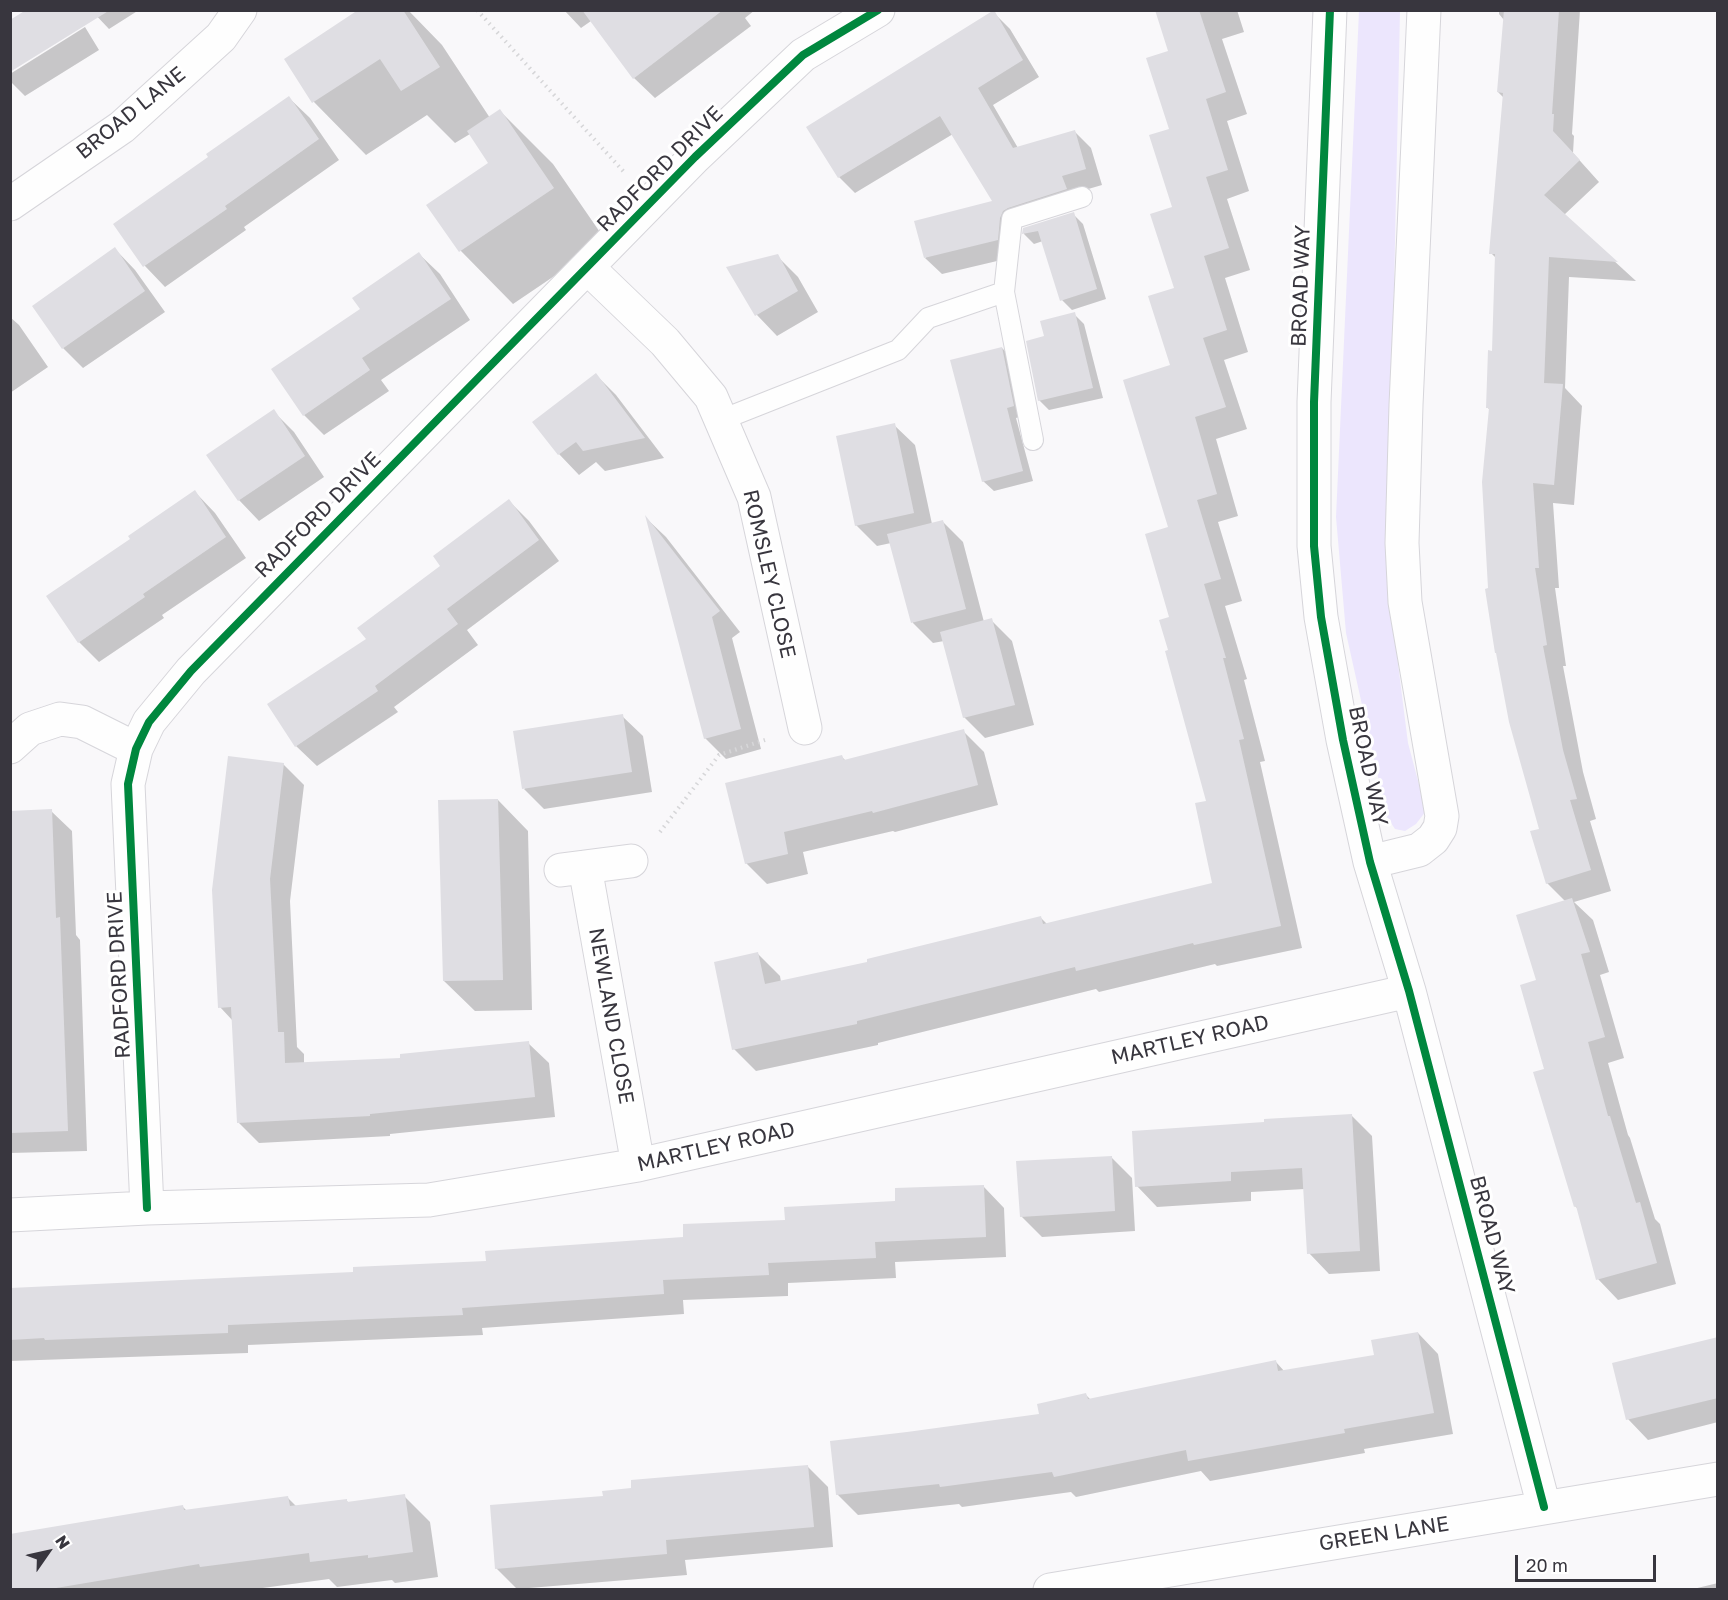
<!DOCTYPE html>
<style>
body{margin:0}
#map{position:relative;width:1728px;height:1600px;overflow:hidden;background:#f9f8fa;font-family:"Golos Text",sans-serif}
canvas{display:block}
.frame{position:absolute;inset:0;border:12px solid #38363e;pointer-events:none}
.north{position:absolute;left:18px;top:1522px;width:60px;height:60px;-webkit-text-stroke:4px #fff;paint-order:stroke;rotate:56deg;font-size:16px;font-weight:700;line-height:24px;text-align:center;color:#38363e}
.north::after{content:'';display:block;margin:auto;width:21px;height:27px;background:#38363e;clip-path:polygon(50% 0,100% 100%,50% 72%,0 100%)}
.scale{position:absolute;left:1515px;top:1555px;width:141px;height:27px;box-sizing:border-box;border:3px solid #38363e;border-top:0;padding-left:8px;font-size:18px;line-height:21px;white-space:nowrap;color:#38363e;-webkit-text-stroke:4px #fff;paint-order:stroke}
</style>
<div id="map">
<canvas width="1728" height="1600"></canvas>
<div class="frame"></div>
<div class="north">N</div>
<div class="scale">20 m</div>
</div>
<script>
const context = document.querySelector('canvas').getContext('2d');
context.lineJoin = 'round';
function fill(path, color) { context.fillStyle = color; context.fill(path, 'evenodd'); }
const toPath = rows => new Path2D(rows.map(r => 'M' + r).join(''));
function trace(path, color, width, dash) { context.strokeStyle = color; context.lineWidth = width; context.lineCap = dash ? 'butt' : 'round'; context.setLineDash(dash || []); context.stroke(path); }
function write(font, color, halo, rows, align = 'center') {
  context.font = font + ' "Golos Text",sans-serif'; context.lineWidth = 6; context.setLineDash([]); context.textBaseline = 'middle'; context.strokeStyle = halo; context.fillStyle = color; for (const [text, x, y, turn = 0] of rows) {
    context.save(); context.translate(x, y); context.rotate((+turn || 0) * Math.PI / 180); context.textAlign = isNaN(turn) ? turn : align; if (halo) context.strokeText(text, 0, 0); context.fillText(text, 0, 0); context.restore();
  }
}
const green = toPath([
 [1359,11,1400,11,1393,334,1390,601,1408,743,1426,811,1416,824,1405,831,1395,829,1387,817,1346,633,1336,517]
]);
const shadow = toPath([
 [91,10,139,10,109,29],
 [361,10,408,10,442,45,490,118,500,111,553,164,606,241,513,304,461,251,428,205,490,163,470,134,455,143,427,115,366,155,314,102,286,60],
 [564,10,755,10,745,18,751,26,655,98,634,78,591,21,581,28],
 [1156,10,1237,10,1244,32,1222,39,1247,114,1227,121,1249,191,1227,199,1250,270,1225,278,1248,352,1224,360,1247,429,1216,439,1238,516,1218,522,1242,601,1225,606,1247,679,1244,680,1265,761,1260,762,1302,948,1217,966,1215,964,1099,992,1096,989,878,1043,878,1045,756,1071,734,1049,758,954,780,976,781,982,869,963,1041,918,1047,924,1214,884,1208,802,1170,651,1170,528,1172,365,1176,288,1174,208,1171,130,1170,52],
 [1499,10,1580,10,1572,134,1574,136,1573,153,1599,182,1564,215,1636,281,1569,277,1565,388,1582,406,1574,505,1553,503,1559,588,1555,588,1566,666,1563,666,1583,772,1596,819,1590,821,1611,891,1574,902,1593,920,1609,972,1600,975,1624,1058,1608,1063,1628,1135,1630,1138,1655,1219,1660,1224,1676,1284,1618,1300,1598,1279,1579,1210,1575,1206,1546,1070,1538,981,1566,902,1547,883,1540,830,1490,590,1490,410,1487,407,1493,352,1497,259,1491,253,1504,98,1498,92,1504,20,1499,14],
 [993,12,1010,29,1039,77,993,105,1018,148,1075,132,1091,148,1102,185,1078,192,1019,227,1014,257,942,274,925,258,994,202,953,134,855,193,839,177],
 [85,27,99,50,25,96,10,81,10,74],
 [289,98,310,118,339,160,244,227,246,230,165,287,145,266,115,224,210,157],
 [1073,214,1083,224,1106,299,1072,310,1062,300,1043,241,1034,244,1024,234,1024,229],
 [115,249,135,270,165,312,83,368,63,348],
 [419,254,440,274,470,320,381,380,389,391,324,435,304,415,362,310],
 [777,256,798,277,818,312,777,336,757,315,729,268],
 [1074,314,1084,324,1103,398,1049,410,1039,400,1046,337],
 [10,317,19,325,48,367,10,393],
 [1002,348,1012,358,1023,416,1016,418,1033,481,994,491,983,481],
 [596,375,616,395,664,458,605,471,596,462,579,475,559,454],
 [273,411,294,432,324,477,259,521,239,500],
 [894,425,915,445,932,524,943,522,963,542,984,622,991,620,1012,641,1034,725,985,738,964,717,944,641,933,643,913,623,891,543,877,546,856,525],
 [195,492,215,513,246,558,162,615,164,618,99,662,79,642,133,540],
 [509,501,529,521,559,561,467,630,478,645,394,707,398,712,317,766,296,746,368,640],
 [648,520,666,537,740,632,732,638,761,749,726,759,705,738],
 [622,716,643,736,652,792,544,809,524,789],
 [963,731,984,752,998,805,895,832,893,831,803,852,808,874,767,884,746,863,842,757,846,761],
 [283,764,304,785,290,901,297,1047,304,1054,304,1064,402,1059,528,1043,549,1063,555,1117,390,1134,390,1136,259,1143,239,1123,233,1021,220,1007],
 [498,800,528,831,532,1010,475,1011,444,981],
 [51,811,72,831,76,935,80,940,87,1151,10,1153,10,812],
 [1352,1116,1372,1136,1380,1271,1329,1274,1309,1253,1305,1189,1251,1192,1251,1201,1157,1207,1137,1186],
 [1111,1157,1132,1178,1135,1231,1042,1237,1021,1216],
 [984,1187,1004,1208,1006,1257,895,1262,896,1278,788,1283,788,1296,683,1300,684,1314,482,1328,483,1335,248,1345,248,1353,10,1361,10,1290,354,1273,487,1262,685,1239],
 [1418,1333,1438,1354,1453,1434,1364,1449,1365,1453,1210,1481,1201,1471,1076,1497,1071,1492,962,1507,959,1504,858,1515,837,1494,1041,1415,1086,1395,1091,1400,1276,1362,1285,1372,1376,1357],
 [1718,1339,1718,1422,1648,1440,1628,1419],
 [808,1467,828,1487,833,1547,685,1560,687,1575,517,1589,496,1568,604,1497],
 [404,1496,430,1522,438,1577,395,1583,392,1580,337,1587,329,1579,248,1590,10,1590,183,1507,187,1511,288,1498,297,1507,346,1500,349,1503],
 [1718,1583,1718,1590,1689,1590]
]);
const building = toPath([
 [26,10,110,10,10,72,10,20],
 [358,10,403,10,440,67,401,91,380,59,312,103,284,59],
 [582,10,723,10,633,79],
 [994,10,1023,60,978,88,1013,148,1075,130,1086,169,1062,176,1067,189,1008,208,1003,211,1000,218,998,240,924,258,914,221,992,201,940,116,838,178,806,127],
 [1155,10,1199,10,1226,92,1206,99,1228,170,1206,177,1229,248,1204,256,1227,330,1203,338,1226,407,1195,417,1217,494,1197,500,1221,579,1204,584,1226,658,1223,658,1244,739,1239,740,1281,926,1194,945,1193,943,1076,971,1075,967,857,1021,857,1024,732,1050,714,962,758,952,765,984,867,962,867,959,1041,916,1043,924,1212,883,1195,803,1206,801,1165,651,1168,650,1159,620,1169,617,1145,534,1168,527,1123,380,1170,365,1148,296,1174,288,1150,214,1172,207,1149,135,1169,129,1146,58,1168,51],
 [1504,10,1559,10,1552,114,1554,114,1553,131,1580,160,1544,195,1618,262,1549,257,1544,383,1563,384,1554,485,1533,483,1539,568,1535,568,1547,645,1543,646,1563,750,1577,799,1570,800,1591,870,1546,884,1530,831,1539,829,1509,722,1496,653,1495,653,1485,589,1488,588,1482,482,1489,408,1486,408,1488,350,1492,351,1495,254,1489,254,1503,93,1497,92],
 [289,96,319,139,225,206,227,209,143,267,113,224,208,157,206,154],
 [500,109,554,188,459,252,426,205,488,163,467,131],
 [1074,212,1097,289,1060,301,1038,231,1022,234,1023,228],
 [115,247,145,291,62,349,32,306],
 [419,252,451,299,362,358,370,370,303,416,271,369,360,309,352,298],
 [778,254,798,291,755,316,726,267],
 [1075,312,1093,388,1038,401,1026,341,1044,336,1040,321],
 [1002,347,1014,406,1007,408,1023,471,982,482,950,360],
 [596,373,645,438,583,451,576,442,558,455,532,422],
 [274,409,305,456,238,501,206,455],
 [895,423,914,513,855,526,836,436],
 [195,490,226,537,143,594,145,597,78,643,46,596,130,539,128,536],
 [509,499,539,540,447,609,458,624,375,686,378,691,295,747,267,704,366,639,357,628,440,566,433,556],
 [645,515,720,611,712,617,741,729,704,739],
 [943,520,966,609,911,623,887,534],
 [992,618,1015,705,963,718,940,632],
 [623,714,632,772,522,789,513,731],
 [964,729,978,785,873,813,872,811,784,832,788,854,745,864,725,783,842,755,844,760],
 [228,756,284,763,270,879,278,1032,284,1032,285,1063,400,1058,400,1054,529,1041,535,1097,370,1114,370,1116,237,1123,231,1007,218,1008,212,890],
 [498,799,503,980,443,981,438,800],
 [52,809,56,918,60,917,68,1131,10,1133,10,811],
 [1572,898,1590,952,1581,954,1605,1037,1588,1042,1608,1116,1610,1116,1636,1203,1640,1202,1657,1263,1596,1280,1576,1206,1574,1207,1533,1072,1544,1069,1520,985,1536,980,1516,915],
 [1352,1114,1360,1251,1307,1254,1302,1168,1231,1172,1231,1181,1135,1187,1132,1131,1264,1122,1264,1119],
 [1112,1156,1115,1211,1020,1217,1016,1161],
 [984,1185,986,1237,875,1242,876,1258,768,1263,769,1275,663,1280,664,1294,462,1308,463,1315,228,1325,228,1333,45,1340,44,1338,10,1340,10,1288,353,1272,353,1267,486,1261,485,1251,683,1237,683,1224,785,1220,784,1207,895,1201,895,1188],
 [1418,1332,1434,1413,1344,1429,1345,1433,1188,1461,1186,1450,1054,1477,1052,1472,940,1487,939,1484,836,1495,830,1441,907,1432,1039,1414,1037,1404,1086,1393,1088,1399,1276,1360,1278,1371,1374,1355,1371,1340],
 [1718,1337,1718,1398,1626,1420,1612,1363],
 [808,1465,814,1527,666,1540,667,1554,495,1569,490,1505,603,1496,602,1491,631,1488,631,1480],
 [405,1494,413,1552,368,1558,368,1555,310,1562,309,1553,200,1567,199,1564,44,1590,10,1590,10,1534,183,1505,184,1510,288,1496,290,1506,347,1499,347,1502]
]);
const path = toPath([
 [477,10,624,172],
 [660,832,719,755,765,740]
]);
const service = toPath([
 [721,420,898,350,928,318,1004,292],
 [1033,440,1004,292,1012,219,1082,197]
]);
const minor = toPath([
 [1330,10,1314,402,1314,546,1321,617,1343,740,1370,862,1409,991,1544,1507],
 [10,204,122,127,221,37,240,10],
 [588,268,665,342,711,397,754,497,805,728],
 [10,747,30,729,60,719,82,722,136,749],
 [1370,862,1419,850,1433,839,1440,828,1442,816,1405,602,1402,543,1406,405,1424,10],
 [585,867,638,1165],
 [561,870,631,861],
 [147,1208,128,784,136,749,149,722,191,671,695,157,803,55,878,10],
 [10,1215,147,1208,429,1200,638,1165,1409,991],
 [1050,1590,1718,1479]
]);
const cycleway = toPath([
 [1330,10,1314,402,1314,546,1321,617,1343,740,1370,862,1409,991,1544,1507],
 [147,1208,128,784,136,749,149,722,191,671,695,157,803,55,878,10]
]);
const streetNames = [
 ["BROAD LANE",131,113,-39],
 ["RADFORD DRIVE",660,169,-45],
 ["BROAD WAY",1301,286,-88],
 ["RADFORD DRIVE",318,515,-45],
 ["ROMSLEY CLOSE",769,574,77],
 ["BROAD WAY",1368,766,78],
 ["RADFORD DRIVE",119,975,-93],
 ["NEWLAND CLOSE",611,1016,80],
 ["MARTLEY ROAD",1190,1040,-13],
 ["MARTLEY ROAD",716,1147,-13],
 ["BROAD WAY",1492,1235,75],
 ["GREEN LANE",1384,1534,-9]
];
fill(green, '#ece6fd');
fill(shadow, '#0003');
fill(building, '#dfdee3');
trace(service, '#d6d5da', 22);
trace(minor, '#d6d5da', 35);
trace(path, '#d6d6d8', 4, [1.5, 4.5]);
trace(service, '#fefefe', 20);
trace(minor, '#fefefe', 33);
trace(cycleway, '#00873e', 8);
write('21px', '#38363e', '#fff', streetNames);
</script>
